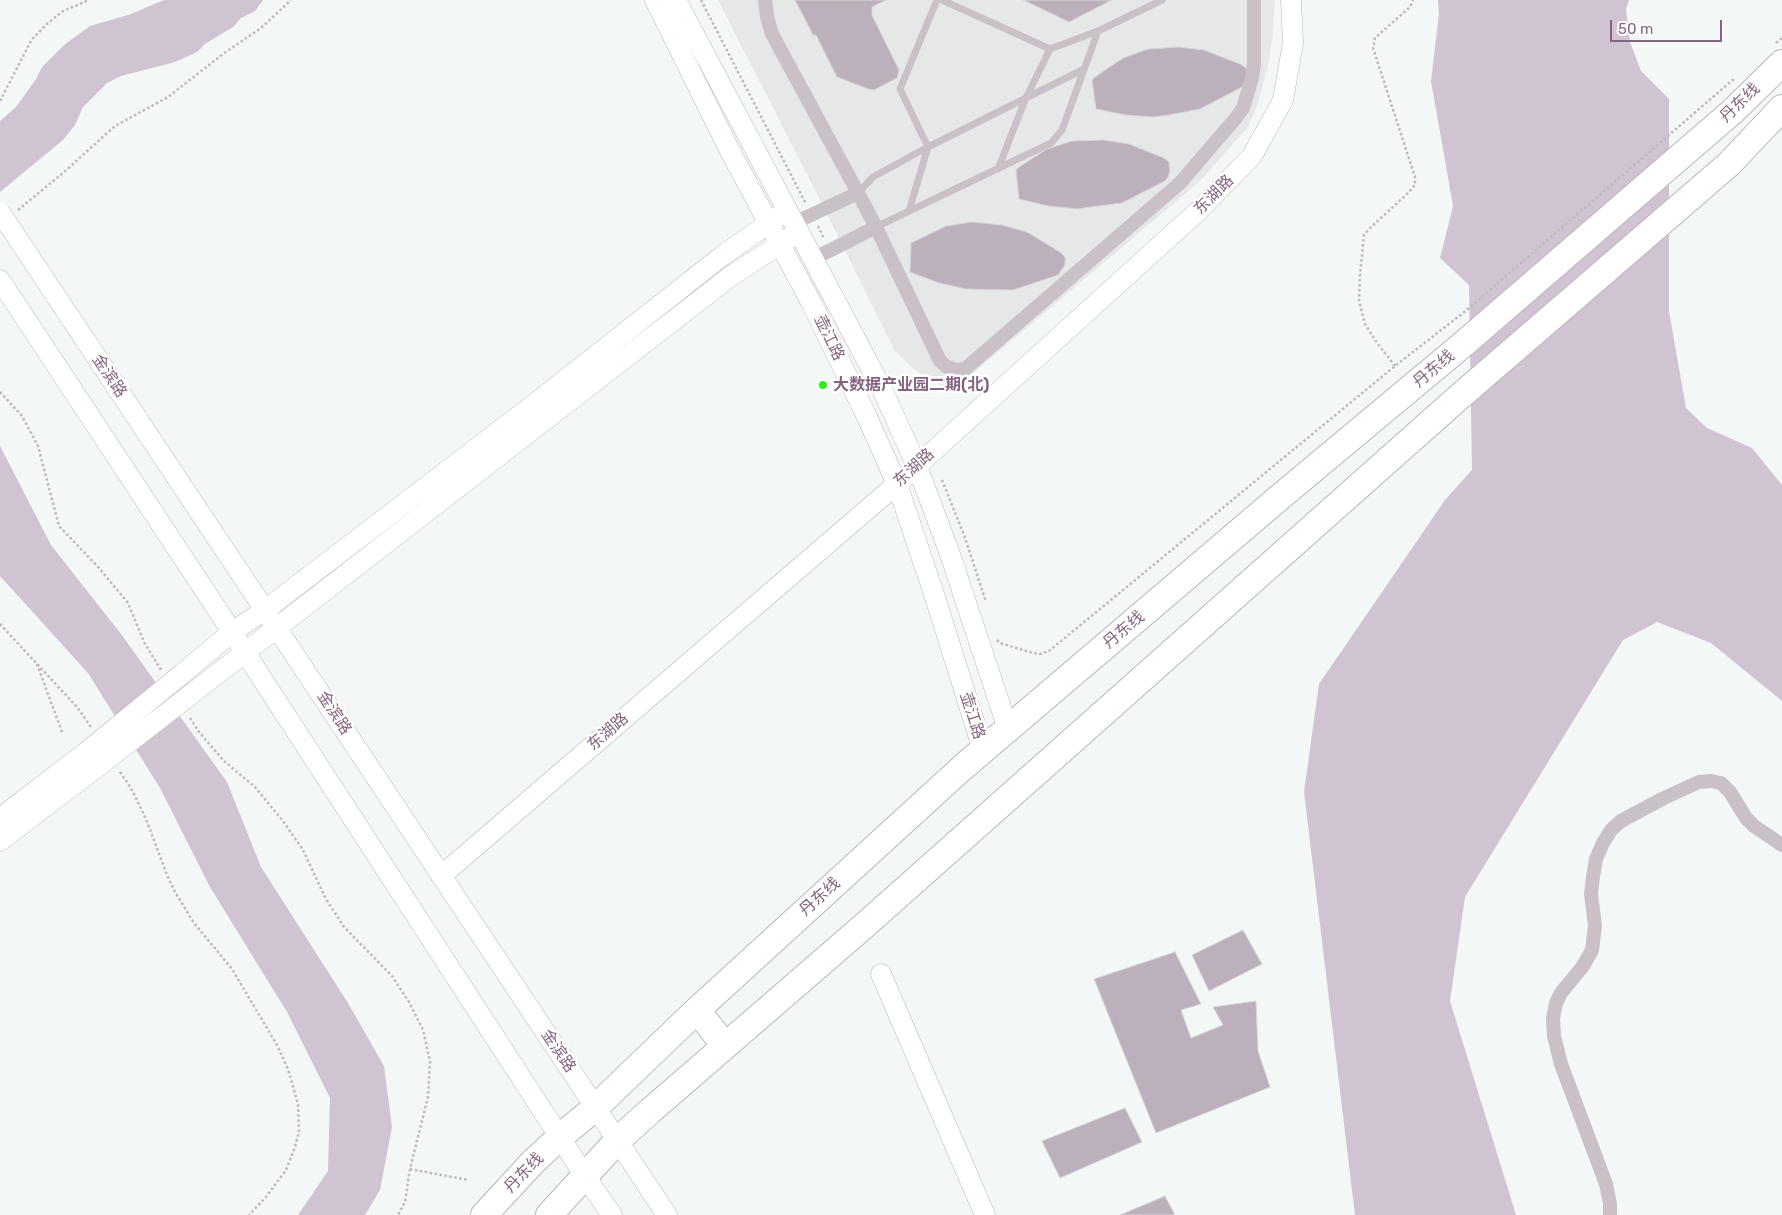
<!DOCTYPE html>
<meta charset="utf-8">
<style>
body{margin:0}
#map{position:relative;width:1782px;height:1215px;overflow:hidden;background:#f3f7f6;font-family:Rubik,sans-serif}
canvas{display:block}
.scale{position:absolute;left:1610px;top:20px;width:112px;height:22px;box-sizing:border-box;border:2px solid #866381;border-top:0;padding-left:6px;font-size:15px;line-height:18px;white-space:nowrap;color:#866381;-webkit-text-stroke:4px #fff;paint-order:stroke}
</style>
<div id="map">
<canvas width="1782" height="1215"></canvas>
<div class="scale">50 m</div>
</div>
<script>
const context = document.querySelector('canvas').getContext('2d');
context.lineJoin = 'round';
function fill(path, color) { context.fillStyle = color; context.fill(path, 'evenodd'); }
const toPath = rows => new Path2D(rows.map(r => 'M' + r).join(''));
function trace(path, color, width, dash) { context.strokeStyle = color; context.lineWidth = width; context.lineCap = dash ? 'butt' : 'round'; context.setLineDash(dash || []); context.stroke(path); }
function write(font, color, halo, rows, align = 'center') {
  context.font = font + ' Rubik,"Noto Sans SC",sans-serif'; context.lineWidth = 5; context.setLineDash([]); context.textBaseline = 'middle'; context.strokeStyle = halo; context.fillStyle = color; for (const [text, x, y, turn = 0] of rows) {
    context.save(); context.translate(x, y); context.rotate((+turn || 0) * Math.PI / 180); context.textAlign = isNaN(turn) ? turn : align; if (halo) context.strokeText(text, 0, 0); context.fillText(text, 0, 0); context.restore();
  }
}
const built = toPath([
 [718,0,1275,0,1272,41,1268,64,1258,103,1248,127,1199,182,964,381,954,387,942,386,931,380,914,369,895,351,813,186]
]);
const water = toPath([
 [164,0,263,0,255,11,241,18,233,27,205,44,197,52,175,62,121,76,107,83,83,107,75,125,63,140,0,192,0,121,16,107,36,79,42,67,64,45,90,26,131,14],
 [1438,0,1629,0,1626,9,1630,42,1641,71,1669,99,1669,311,1686,408,1707,428,1752,448,1782,485,1782,701,1711,643,1657,622,1623,640,1465,897,1450,1001,1516,1215,1355,1215,1304,792,1319,684,1445,500,1472,470,1469,285,1440,258,1453,206,1431,81,1439,14],
 [0,446,51,545,121,634,227,782,261,867,348,1003,384,1066,392,1127,380,1190,365,1215,298,1215,328,1171,330,1098,287,1012,210,887,160,788,88,673,0,576]
]);
const building = toPath([
 [795,0,886,0,872,7,872,15,899,70,897,78,874,90,868,89,837,77,816,35,813,35,795,0],
 [1023,0,1112,0,1069,22,1023,0],
 [1179,47,1204,50,1240,64,1246,68,1247,76,1244,83,1242,87,1200,109,1169,115,1154,117,1126,115,1096,109,1092,80,1095,77,1123,58,1148,49,1179,47],
 [1103,140,1129,144,1164,158,1169,162,1170,171,1168,177,1165,181,1122,203,1091,207,1077,209,1048,206,1019,199,1016,170,1019,167,1047,149,1072,141,1103,140],
 [972,222,1002,225,1027,232,1060,252,1065,257,1065,265,1058,275,1013,290,966,289,939,283,910,272,911,243,946,226,972,222],
 [1243,930,1262,964,1209,991,1192,955,1243,930],
 [1175,952,1201,1004,1181,1010,1191,1038,1223,1025,1213,1007,1256,1001,1258,1051,1270,1087,1156,1133,1094,979,1175,952],
 [1125,1108,1142,1142,1060,1178,1042,1141,1125,1108],
 [1165,1196,1175,1215,1120,1215,1165,1196]
]);
const path = toPath([
 [701,0,806,204],
 [1776,43,1782,38],
 [0,101,32,39,47,24,63,11,89,0],
 [18,210,63,173,115,126,168,97,223,54,261,28,291,0],
 [818,226,824,239],
 [1395,366,1375,340,1365,324,1359,301,1360,275,1364,235,1370,228,1406,195,1415,185,1415,177,1373,48,1375,38,1410,7,1413,0],
 [0,392,22,416,38,446,59,526,99,568,128,603,144,642,161,670],
 [942,480,964,535,986,602],
 [0,624,77,707,91,727],
 [997,640,1000,643,1033,653,1040,654,1049,651,1395,366,1463,313,1735,78],
 [37,664,62,732],
 [190,718,199,732,224,761,255,787,283,821,303,850,326,899,344,927,392,976,409,1002,423,1030,430,1061,428,1097,410,1169,405,1202,398,1215],
 [120,772,131,788,146,819,167,875,175,892,194,923,232,969,277,1045,288,1069,298,1104,299,1132,294,1150,286,1170,266,1197,249,1215],
 [410,1169,468,1180]
]);
const lane = toPath([
 [942,0,1050,49,1098,31],
 [998,169,1025,100,1050,49],
 [858,193,873,177,928,147,1084,69],
 [909,211,928,147,900,89,937,0],
 [876,227,1051,143,1062,130,1098,31,1162,0]
]);
const street = toPath([
 [765,0,767,17,772,34,858,193],
 [794,223,858,193,876,227,813,259],
 [876,227,940,361,947,367,957,370,965,369,1180,183,1235,119,1243,108,1252,78,1254,64,1254,0],
 [1610,1215,1610,1204,1606,1184,1561,1064,1554,1036,1553,1018,1556,1003,1561,993,1583,966,1592,950,1595,926,1591,894,1593,877,1596,859,1603,843,1611,830,1621,821,1664,798,1699,782,1711,781,1721,783,1730,792,1746,818,1754,826,1782,845]
]);
const secondary = toPath([
 [655,0,731,153,812,304,867,417,897,484,933,591,983,750],
 [676,0,881,387,917,466,950,554,1008,729],
 [12,230,667,1215],
 [0,280,209,597,585,1176,612,1215],
 [182,674,232,632,265,610,533,405,722,256,779,216],
 [194,692,731,276,791,237],
 [0,818,85,753],
 [0,841,96,768],
 [441,876,897,484,1197,212,1252,156,1283,100,1293,43,1291,0],
 [881,974,985,1215]
]);
const highway = toPath([
 [697,1010,725,1046],
 [484,1215,533,1162,560,1137,596,1107,697,1010,962,768,1280,497,1461,346,1733,111,1782,63],
 [549,1215,617,1141,649,1112,865,925,1458,398,1729,164,1782,108]
]);
const secondaryBridge = toPath([
 [0,212,12,230],
 [85,753,182,674],
 [96,768,194,692]
]);
const markers = [
 [823,385,5,"#29f01a"]
];
const streetNames = [
 ["丹东线",1740,103,-44],
 ["东湖路",1214,195,-45],
 ["壶江路",829,338,64],
 ["丹东线",1434,369,-40],
 ["金滨路",109,376,56],
 ["东湖路",914,468,-42],
 ["丹东线",1124,630,-40],
 ["金滨路",334,713,57],
 ["壶江路",972,716,72],
 ["东湖路",608,732,-41],
 ["丹东线",820,897,-42],
 ["金滨路",558,1051,56],
 ["丹东线",524,1173,-46]
];
const poiNames = [
 ["大数据产业园二期(北)",833,385]
];
fill(built, '#e6e7e7');
fill(water, '#d1c4d2');
fill(building, '#bdb0bd');
trace(building, '#d5d8d7', 1);
trace(secondary, '#beb3bd', 21);
trace(highway, '#bcb4bb', 28);
trace(path, '#bfb9be', 2.5, [2.5, 2.5]);
trace(lane, '#cac1c8', 7);
trace(street, '#cac1c8', 14);
trace(secondary, '#fff', 20);
trace(highway, '#fff', 26);
trace(secondaryBridge, '#beb3bd', 21, []);
trace(secondaryBridge, '#fff', 20);
for (const [x, y, r, color] of markers) { const dot = new Path2D(); dot.arc(x, y, r, 0, 2 * Math.PI); context.fillStyle = color; context.fill(dot); trace(dot, '#fff', 2); }
write('16px', '#866381', '#fff', streetNames);
write('bold 16px', '#866381', '#fff', poiNames, 'left');
</script>
